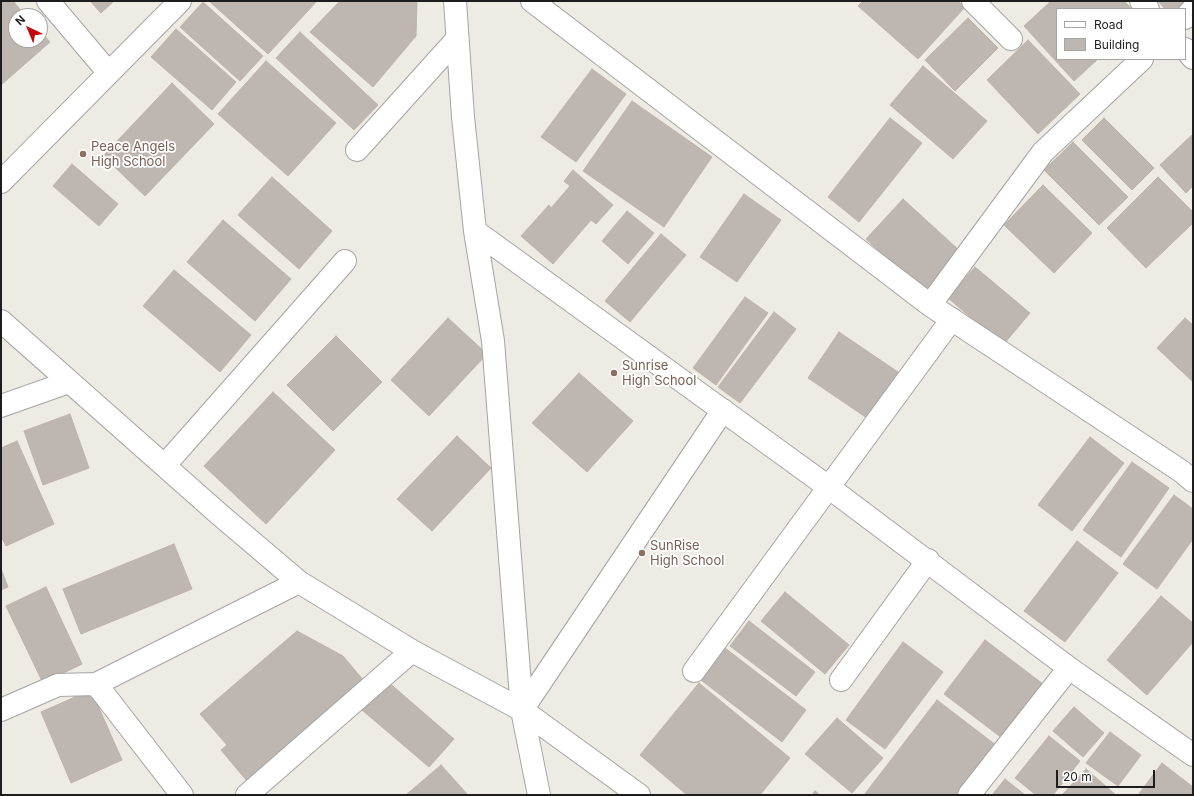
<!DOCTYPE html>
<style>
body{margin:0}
#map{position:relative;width:1194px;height:796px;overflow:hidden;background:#eeebe4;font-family:Inter,sans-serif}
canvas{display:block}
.frame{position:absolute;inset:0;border:2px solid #1d1d1d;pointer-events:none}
.legend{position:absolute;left:1056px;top:8px;width:130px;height:52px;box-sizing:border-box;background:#fff;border:1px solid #a5a5a5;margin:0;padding:5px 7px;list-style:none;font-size:12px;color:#1d1d1d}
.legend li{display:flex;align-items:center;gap:8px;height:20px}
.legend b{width:20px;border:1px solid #a5a5a5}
.north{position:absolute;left:8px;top:8px;width:40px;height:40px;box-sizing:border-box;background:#fff;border:1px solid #a5a5a5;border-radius:50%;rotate:316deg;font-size:11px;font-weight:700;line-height:16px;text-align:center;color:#1d1d1d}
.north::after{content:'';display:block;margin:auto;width:14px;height:18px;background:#c20909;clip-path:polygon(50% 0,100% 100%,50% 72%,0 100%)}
.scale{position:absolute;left:1056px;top:770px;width:99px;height:18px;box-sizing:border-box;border:2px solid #1d1d1d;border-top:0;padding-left:5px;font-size:12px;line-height:14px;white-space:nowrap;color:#1d1d1d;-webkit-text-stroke:3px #fff;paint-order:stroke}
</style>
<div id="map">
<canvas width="1194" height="796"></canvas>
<div class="frame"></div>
<ul class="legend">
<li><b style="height:5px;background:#fff"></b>Road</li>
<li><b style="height:11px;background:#beb6b0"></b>Building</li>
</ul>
<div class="north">N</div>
<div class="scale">20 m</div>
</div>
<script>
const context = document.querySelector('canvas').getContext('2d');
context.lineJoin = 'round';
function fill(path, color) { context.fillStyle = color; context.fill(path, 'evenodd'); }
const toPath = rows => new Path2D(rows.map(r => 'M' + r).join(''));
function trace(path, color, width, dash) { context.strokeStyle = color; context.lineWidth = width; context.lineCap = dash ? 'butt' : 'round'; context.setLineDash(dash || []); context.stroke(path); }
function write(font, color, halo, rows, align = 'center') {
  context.font = font + ' Inter,sans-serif'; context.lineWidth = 3.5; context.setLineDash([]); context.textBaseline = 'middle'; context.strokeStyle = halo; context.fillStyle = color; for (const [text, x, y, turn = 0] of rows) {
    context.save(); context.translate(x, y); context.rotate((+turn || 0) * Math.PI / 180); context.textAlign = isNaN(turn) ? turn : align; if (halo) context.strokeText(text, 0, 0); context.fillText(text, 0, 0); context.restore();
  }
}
const building = toPath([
 [1,1,13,1,26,16,16,16,16,40,40,40,40,31,50,42,1,85,1,1],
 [90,1,114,1,101,13,90,1],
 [209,1,317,1,268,54,209,1],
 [340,1,417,1,416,36,373,87,310,32,340,1],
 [863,1,958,1,965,7,918,59,858,6,863,1],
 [1051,1,1124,1,1132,9,1057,9,1057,59,1098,59,1074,81,1024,26,1051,1],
 [1158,1,1193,1,1185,9,1165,9,1158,1],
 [203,2,263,56,240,81,180,27,203,2],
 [968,18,998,48,955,91,925,60,968,18],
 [176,29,236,82,212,110,151,57,176,29],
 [300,32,378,105,354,130,276,58,300,32],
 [1028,40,1080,94,1038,134,987,80,1028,40],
 [266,61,336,123,288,176,218,114,266,61],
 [923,66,987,121,953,159,890,105,923,66],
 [592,69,626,94,576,162,541,137,592,69],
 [172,83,214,124,145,196,103,156,172,83],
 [632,101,712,157,664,227,583,171,632,101],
 [890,118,922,143,859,222,828,197,890,118],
 [1104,118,1154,168,1132,190,1082,140,1104,118],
 [1193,134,1193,186,1186,193,1160,165,1193,134],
 [1073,142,1128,197,1099,225,1044,170,1073,142],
 [72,164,118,204,99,226,53,186,72,164],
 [573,170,613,205,596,224,591,220,553,264,521,236,549,205,551,208,570,186,564,181,573,170],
 [272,177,332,231,299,269,238,215,272,177],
 [1158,177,1193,212,1193,223,1146,268,1107,228,1158,177],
 [1043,185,1092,233,1054,273,1004,225,1043,185],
 [744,194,781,220,737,282,700,257,744,194],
 [903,199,961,252,924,292,866,239,903,199],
 [627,211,654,233,628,264,602,241,627,211],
 [223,220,291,279,255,321,187,262,223,220],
 [661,234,686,255,630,322,605,301,661,234],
 [975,267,1030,313,1003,345,948,298,975,267],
 [174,270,251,335,220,372,143,306,174,270],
 [745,297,768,313,716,385,693,368,745,297],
 [774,312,796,329,740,403,718,387,774,312],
 [448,318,487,354,429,416,391,380,448,318],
 [1185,318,1193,325,1193,382,1157,348,1185,318],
 [839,332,898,372,867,418,808,378,839,332],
 [336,336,382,382,333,431,287,385,336,336],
 [579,373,633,421,587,472,532,423,579,373],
 [273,392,335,450,266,524,204,466,273,392],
 [70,414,89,468,43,485,24,431,70,414],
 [457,436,491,468,432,531,397,499,457,436],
 [1090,437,1124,463,1072,531,1038,505,1090,437],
 [17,441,54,524,6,546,1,536,1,448,17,441],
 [1132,462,1169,488,1121,557,1083,530,1132,462],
 [1174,495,1193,509,1193,539,1157,589,1123,564,1174,495],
 [1077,541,1118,573,1065,642,1024,611,1077,541],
 [174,544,192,589,81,634,63,589,174,544],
 [1,569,8,587,1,590,1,569],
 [46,587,82,664,43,683,6,606,46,587],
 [785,592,849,645,825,674,761,621,785,592],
 [1161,596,1193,623,1193,642,1147,695,1107,660,1161,596],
 [749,621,815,672,796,696,730,646,749,621],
 [297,631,343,656,369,687,252,787,221,750,227,745,200,714,297,631],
 [985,640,1043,684,1002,738,944,694,985,640],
 [903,642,943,672,885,749,846,720,903,642],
 [721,645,806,710,782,742,697,677,721,645],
 [387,681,454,739,429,767,362,710,387,681],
 [699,683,790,758,760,795,687,795,640,755,699,683],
 [91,690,122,760,71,783,41,712,91,690],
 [937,700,997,746,959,795,864,795,937,700],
 [1074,707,1104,733,1083,757,1053,731,1074,707],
 [837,718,883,758,852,793,805,754,837,718],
 [1110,732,1141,755,1118,786,1086,763,1110,732],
 [1049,736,1080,761,1053,795,1036,795,1015,778,1049,736],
 [1162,763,1193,787,1193,795,1138,795,1162,763],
 [441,765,468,795,406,795,441,765],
 [1086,769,1116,795,1062,795,1086,769],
 [1005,779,1025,795,992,795,1005,779],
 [815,791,820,795,812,795,815,791]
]);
const minor = toPath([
 [48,1,108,72],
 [455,1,463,117,475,231,493,341,522,710,539,795],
 [532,1,930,305,1181,471,1193,481],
 [973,1,1011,39],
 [1141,1,1148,9],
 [1185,18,1193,9],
 [1185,49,1193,58],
 [357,150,457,39],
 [1,182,180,1],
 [475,231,827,486,1069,668,1193,755],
 [930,305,1043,152,1142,59],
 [1,321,219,514,299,582,412,651,522,710,639,795],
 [1,406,69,382],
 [165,465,345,261],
 [694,671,952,319],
 [841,680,928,560],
 [96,684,182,795],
 [1,710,58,685,96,684,299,582],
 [522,710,723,410],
 [247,795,412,651],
 [969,795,1069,668]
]);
const markers = [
 [83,154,4,"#8d6e63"],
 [614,373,4,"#8d6e63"],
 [642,553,4,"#8d6e63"]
];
const educationNames = [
 ["Peace Angels",91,147],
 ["High School",91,162],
 ["Sunrise",622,366],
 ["High School",622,381],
 ["SunRise",650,546],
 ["High School",650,561]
];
fill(building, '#beb6b0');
trace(building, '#bfb2a7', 1);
trace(minor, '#a4a4a4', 24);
trace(minor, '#fff', 22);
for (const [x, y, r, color] of markers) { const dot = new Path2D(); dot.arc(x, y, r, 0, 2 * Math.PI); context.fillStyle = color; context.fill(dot); trace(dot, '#fff', 1.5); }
write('13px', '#785e54', '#fff', educationNames, 'left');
</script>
